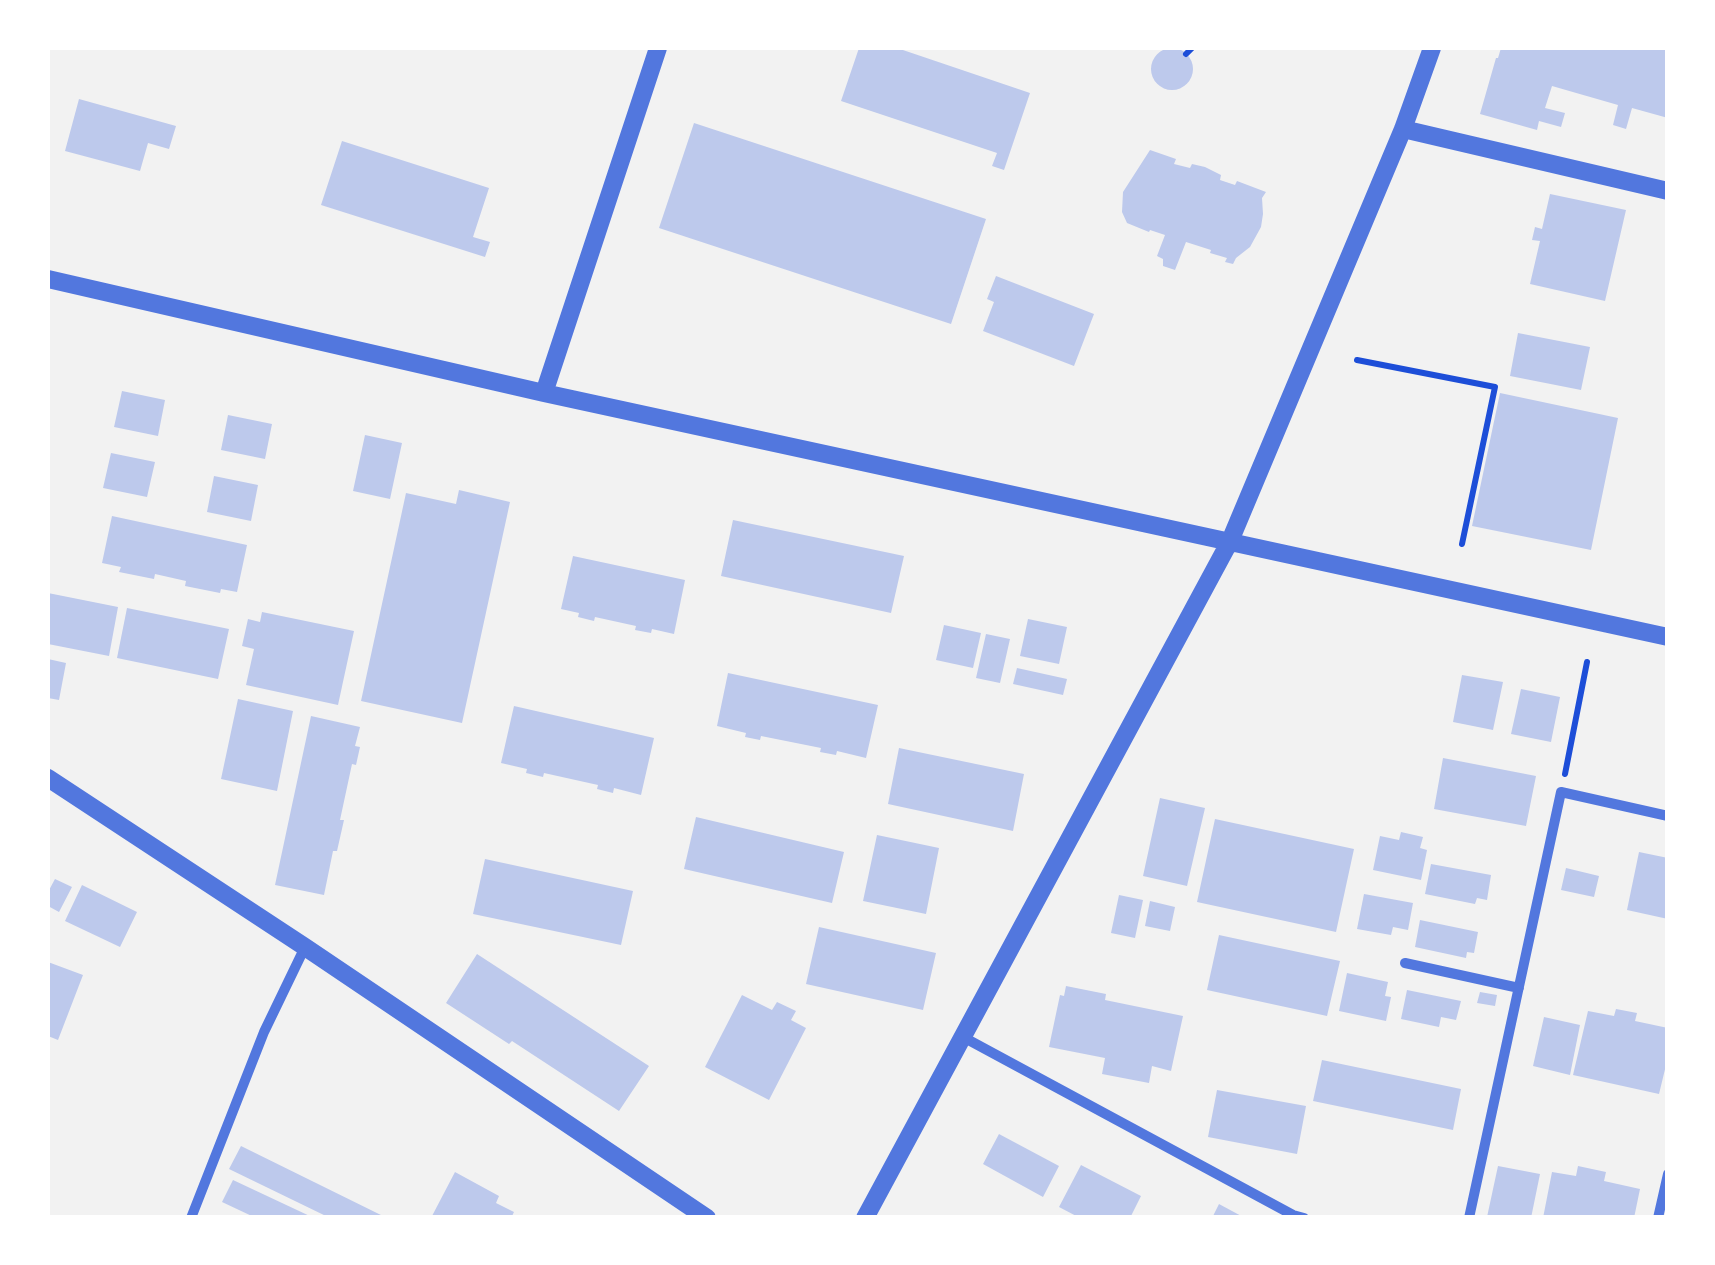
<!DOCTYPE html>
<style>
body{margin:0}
#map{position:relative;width:1715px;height:1265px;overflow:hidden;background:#f2f2f2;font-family:"Archivo Narrow",sans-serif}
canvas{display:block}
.frame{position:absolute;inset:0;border:50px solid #fff;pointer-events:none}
</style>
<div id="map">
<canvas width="1715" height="1265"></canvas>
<div class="frame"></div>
</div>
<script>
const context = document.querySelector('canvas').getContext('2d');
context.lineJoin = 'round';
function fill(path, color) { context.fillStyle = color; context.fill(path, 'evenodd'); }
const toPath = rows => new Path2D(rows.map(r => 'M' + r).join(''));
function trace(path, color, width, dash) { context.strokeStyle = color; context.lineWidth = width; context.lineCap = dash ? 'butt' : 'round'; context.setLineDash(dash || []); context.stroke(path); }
const building = toPath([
 [859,48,897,48,1030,93,1004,170,992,166,997,153,841,101],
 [1501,48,1668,48,1668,118,1632,108,1626,129,1613,125,1618,105,1552,86,1545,108,1565,113,1561,127,1539,121,1537,130,1480,114,1496,58,1498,58],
 '1151 69a21 21 0 1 1 42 0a21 21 0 1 1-42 0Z',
 [79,99,176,126,169,149,148,143,140,171,65,151],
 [694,123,986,219,951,324,659,228],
 [342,141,489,188,473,237,490,242,485,257,321,205],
 [1150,150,1176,159,1174,164,1190,168,1192,164,1205,167,1221,175,1220,180,1235,185,1237,181,1266,192,1262,198,1263,214,1261,227,1250,247,1236,258,1233,264,1225,262,1227,258,1210,253,1211,250,1186,242,1175,270,1163,266,1163,259,1157,256,1165,235,1150,230,1149,232,1127,223,1122,212,1123,192],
 [1550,194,1626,210,1605,301,1530,284,1540,241,1532,240,1535,227,1542,229],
 [996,276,1094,314,1074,366,983,331,994,302,987,299],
 [1518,333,1590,347,1581,390,1510,376],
 [122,391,165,400,158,436,114,427],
 [1500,393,1618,418,1591,550,1472,526],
 [228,415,272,424,265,459,221,450],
 [365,435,402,443,390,499,353,491],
 [111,453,155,462,147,497,103,488],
 [214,476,258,485,251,521,207,512],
 [459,490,510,502,462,723,361,701,406,493,456,504],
 [112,516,247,545,237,592,221,589,220,593,185,586,186,581,155,574,154,579,119,572,121,567,102,563],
 [733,520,904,556,891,613,721,576],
 [573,556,685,580,674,634,652,629,651,633,635,630,636,626,595,617,594,621,578,617,579,613,561,609],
 [48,593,118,607,109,656,48,644],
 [127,608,229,629,218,679,117,658],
 [262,612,354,631,338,705,246,685,254,649,242,646,248,619,260,622],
 [1028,619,1067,627,1059,664,1020,656],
 [944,625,981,633,973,668,936,660],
 [986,634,1010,639,1000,683,976,678],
 [48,659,66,663,59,700,48,698],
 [1017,668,1067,679,1063,695,1013,684],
 [728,673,878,705,866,758,837,751,836,755,820,752,821,748,761,736,760,740,745,737,746,733,717,726],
 [1462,675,1503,682,1493,730,1453,722],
 [1521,689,1560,697,1551,742,1511,734],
 [238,699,293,711,277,791,221,779],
 [514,706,654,738,641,795,614,788,613,793,597,789,598,785,544,773,543,777,526,773,527,769,501,763],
 [311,716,360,727,355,746,360,747,356,765,352,764,340,820,344,820,337,851,333,851,324,895,275,885],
 [899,748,1024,774,1013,831,888,804],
 [1443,758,1536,776,1526,826,1434,809],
 [1160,798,1205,808,1187,886,1143,876],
 [696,817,844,852,832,903,684,869],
 [1215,819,1354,849,1336,932,1197,902],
 [1401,832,1423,837,1420,848,1427,850,1421,880,1373,870,1380,836,1399,840],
 [877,835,939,848,926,914,863,901],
 [1639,852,1668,858,1668,919,1627,910],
 [485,859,633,891,621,945,473,914],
 [1431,864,1491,875,1487,900,1477,898,1475,904,1425,894],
 [1566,868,1599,876,1594,897,1561,890],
 [55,879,72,887,59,912,48,906,48,892],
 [82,885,137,912,120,947,65,921],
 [1364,894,1413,903,1408,930,1393,927,1391,935,1357,929],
 [1119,895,1143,900,1135,938,1111,933],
 [1150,901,1175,907,1170,931,1145,926],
 [1420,920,1478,932,1474,953,1467,952,1466,958,1415,947],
 [819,927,936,953,923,1010,806,984],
 [1219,935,1340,961,1327,1016,1207,990],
 [477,954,649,1066,619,1111,512,1041,509,1044,446,1003],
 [48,962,83,975,58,1040,48,1036],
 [1347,973,1388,982,1385,996,1391,997,1386,1021,1339,1011],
 [1066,986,1106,994,1105,1000,1183,1016,1171,1071,1152,1066,1149,1083,1102,1074,1105,1058,1049,1047,1060,995,1064,996],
 [1407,990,1461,1001,1456,1020,1441,1017,1439,1027,1401,1019],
 [1480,992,1497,995,1495,1006,1477,1003],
 [742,995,772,1010,777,1002,796,1011,791,1020,806,1028,769,1100,705,1067],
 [1616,1009,1637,1013,1635,1021,1668,1028,1668,1057,1659,1094,1573,1075,1588,1011,1614,1016],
 [1544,1017,1580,1025,1570,1075,1533,1066],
 [1322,1060,1461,1089,1453,1130,1313,1101],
 [1217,1090,1306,1106,1297,1154,1208,1137],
 [999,1134,1059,1166,1043,1197,983,1164],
 [241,1146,387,1218,330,1218,229,1169],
 [1081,1165,1141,1196,1130,1218,1080,1218,1059,1207],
 [1498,1166,1540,1174,1531,1218,1487,1217],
 [1578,1166,1606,1172,1604,1181,1640,1189,1634,1218,1543,1218,1552,1172,1576,1176],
 [455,1172,499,1196,496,1203,514,1212,511,1218,432,1216],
 [233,1180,314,1218,256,1218,222,1202],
 [1219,1204,1245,1218,1212,1218]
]);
const path = toPath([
 [1186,54,1192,48],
 [1357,360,1495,387,1462,544],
 [1565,774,1587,662]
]);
const minor = toPath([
 [1405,963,1519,988],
 [963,1037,1293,1215,1304,1218],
 [191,1218,264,1032,305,947],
 [1469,1218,1561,792,1668,816],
 [1658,1218,1668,1174]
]);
const tertiary = toPath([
 [1403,129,1668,191],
 [48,279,544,393,1668,637],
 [544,393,658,48],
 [48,778,305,947,707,1218],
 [865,1218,1230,541,1403,129,1432,48]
]);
fill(building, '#bdc9ec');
trace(path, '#1d4ed8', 6);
trace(minor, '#5277de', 10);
trace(tertiary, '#5277de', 18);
</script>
